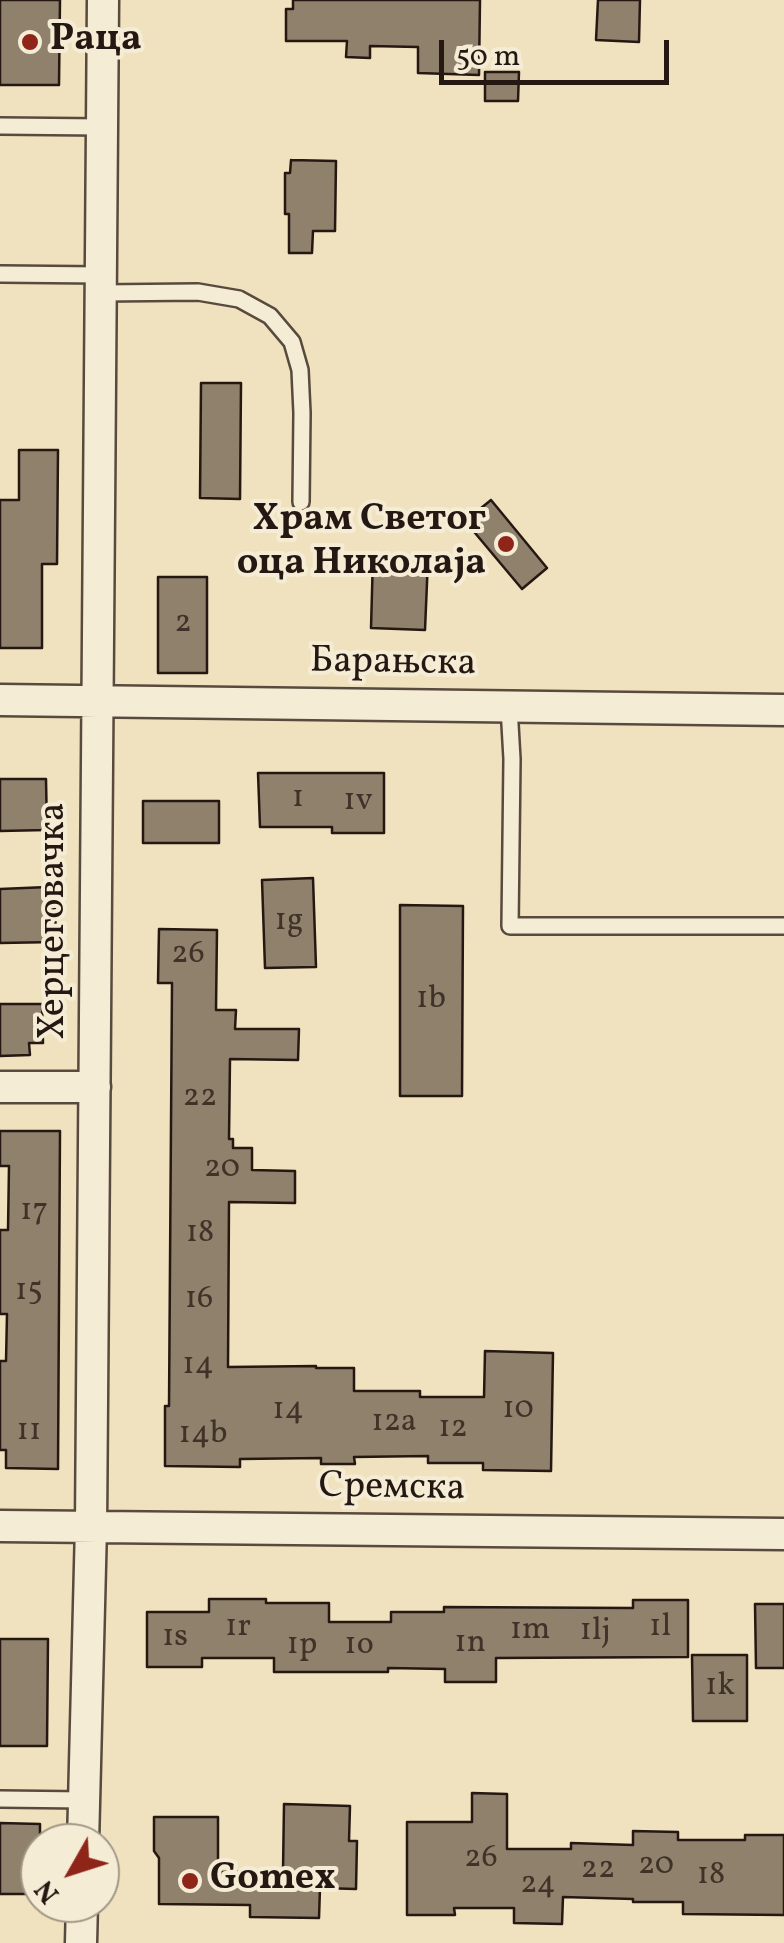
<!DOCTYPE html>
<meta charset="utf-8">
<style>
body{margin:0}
#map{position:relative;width:784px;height:1943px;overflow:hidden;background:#f0e1bf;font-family:Vollkorn,serif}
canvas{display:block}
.north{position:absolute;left:20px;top:1823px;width:100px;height:100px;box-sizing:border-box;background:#f5ecd5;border:2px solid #a29787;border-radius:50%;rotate:231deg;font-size:28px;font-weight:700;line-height:40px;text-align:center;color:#251812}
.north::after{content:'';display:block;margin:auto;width:35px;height:45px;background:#8f2418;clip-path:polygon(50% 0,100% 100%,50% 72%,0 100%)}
.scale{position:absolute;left:439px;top:40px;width:230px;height:45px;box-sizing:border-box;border:5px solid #251812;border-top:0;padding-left:12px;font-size:30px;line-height:35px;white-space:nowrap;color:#251812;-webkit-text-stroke:8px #f5ecd5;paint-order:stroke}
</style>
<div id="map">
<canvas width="784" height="1943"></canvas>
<div class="north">N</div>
<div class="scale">50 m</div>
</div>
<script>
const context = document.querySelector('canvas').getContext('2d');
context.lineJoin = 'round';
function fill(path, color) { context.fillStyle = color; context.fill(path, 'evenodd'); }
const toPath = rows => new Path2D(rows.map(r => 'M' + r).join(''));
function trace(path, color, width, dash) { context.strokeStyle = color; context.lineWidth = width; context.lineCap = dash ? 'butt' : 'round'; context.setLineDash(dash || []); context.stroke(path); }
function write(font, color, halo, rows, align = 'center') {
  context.font = font + ' Vollkorn,serif'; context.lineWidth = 8; context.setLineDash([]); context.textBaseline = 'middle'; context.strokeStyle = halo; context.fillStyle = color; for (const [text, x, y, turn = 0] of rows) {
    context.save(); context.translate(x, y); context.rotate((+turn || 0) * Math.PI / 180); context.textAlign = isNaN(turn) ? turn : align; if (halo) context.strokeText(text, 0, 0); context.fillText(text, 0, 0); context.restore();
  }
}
const building = toPath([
 [0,0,60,0,59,85,0,85,0,0],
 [293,0,480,0,479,75,418,73,418,47,370,46,370,58,346,57,347,41,286,41,286,9,293,9,293,0],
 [598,0,640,0,639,42,596,40,598,0],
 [485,72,519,72,518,101,485,101,485,72],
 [291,160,336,161,335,231,313,231,312,253,289,253,289,214,285,214,285,173,290,173,291,160],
 [201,383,241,383,240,499,200,498,201,383],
 [19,450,58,450,57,564,42,564,42,648,0,648,0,500,19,500,19,450],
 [491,500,547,568,522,589,465,521,491,500],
 [373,556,428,559,425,630,371,628,373,556],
 [158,577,207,577,207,673,158,673,158,577],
 [258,773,384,773,384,833,332,833,332,827,260,827,258,773],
 [0,779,46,779,47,830,0,831,0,779],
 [143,801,219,801,219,843,143,843,143,801],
 [313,878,316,967,265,968,262,880,313,878],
 [48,887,49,910,55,909,56,942,0,943,0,889,48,887],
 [400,905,463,906,462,1096,400,1096,400,905],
 [159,929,217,930,216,1010,236,1010,235,1029,299,1029,298,1060,230,1059,229,1139,233,1139,233,1148,252,1148,252,1170,295,1171,295,1203,229,1202,228,1367,316,1366,316,1368,354,1368,354,1391,420,1391,420,1397,484,1397,485,1351,553,1353,551,1471,483,1470,483,1463,428,1463,428,1456,354,1457,355,1464,321,1464,321,1458,240,1459,240,1467,165,1466,165,1406,169,1406,172,983,158,983,159,929],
 [0,1004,42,1004,43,1043,29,1043,30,1055,0,1056,0,1004],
 [0,1131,60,1131,58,1469,6,1468,6,1450,0,1450,0,1361,6,1361,7,1314,0,1314,0,1230,8,1230,9,1166,0,1166,0,1131],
 [209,1599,266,1599,266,1603,329,1603,329,1622,391,1622,391,1612,444,1612,444,1607,633,1608,633,1600,688,1600,688,1657,496,1658,496,1682,445,1682,445,1669,388,1668,388,1672,274,1672,274,1658,202,1658,202,1667,147,1667,147,1612,209,1612,209,1599],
 [755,1604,784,1604,784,1668,756,1668,755,1604],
 [0,1639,48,1639,47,1746,0,1746,0,1639],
 [692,1655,747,1655,747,1721,693,1721,692,1655],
 [472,1793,507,1794,507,1849,571,1849,571,1843,633,1845,633,1831,678,1832,678,1840,745,1840,745,1835,784,1835,784,1915,683,1914,683,1902,633,1902,633,1899,563,1897,562,1924,514,1923,514,1908,454,1908,455,1915,407,1915,407,1822,472,1822,472,1793],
 [284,1804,350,1806,349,1841,357,1841,356,1889,320,1888,319,1918,250,1917,250,1905,159,1904,159,1858,154,1851,154,1817,218,1817,218,1872,283,1871,284,1804],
 [0,1823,40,1824,40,1894,0,1894,0,1823]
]);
const service = toPath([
 [0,126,102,127],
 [0,274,101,275],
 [100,293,198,292,239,299,270,316,292,342,300,370,302,413,301,502],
 [509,707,512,759,510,926,784,926],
 [0,1799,84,1800]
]);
const minor = toPath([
 [0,700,784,710],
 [0,1087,95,1087],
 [0,1526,784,1534],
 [83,1843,91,1526,103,0],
 [81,1943,82,1903]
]);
const markers = [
 [30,42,10,"#8f2418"],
 [506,544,10,"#8f2418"],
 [190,1881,10,"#8f2418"]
];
const numberNames = [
 ["2",183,625],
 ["1",298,800],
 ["1v",358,803],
 ["1g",289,923],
 ["26",188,956],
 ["1b",431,1001],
 ["22",200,1099],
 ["20",222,1170],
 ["17",34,1213],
 ["18",200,1235],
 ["15",29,1293],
 ["16",199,1301],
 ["14",198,1367],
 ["10",518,1411],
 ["14",288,1412],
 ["12a",394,1424],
 ["12",453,1430],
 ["11",29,1433],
 ["14b",203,1436],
 ["1r",238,1629],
 ["1l",660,1629],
 ["1m",530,1632],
 ["1lj",595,1633],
 ["1s",175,1639],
 ["1n",470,1645],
 ["1p",302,1647],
 ["1o",359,1647],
 ["1k",720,1688],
 ["26",481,1860],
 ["20",656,1867],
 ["22",598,1871],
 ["18",711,1877],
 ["24",538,1886]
];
const poiNames = [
 ["Раца",50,42],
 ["Храм Светог",486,522,"right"],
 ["оца Николаја",486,566,"right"],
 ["Gomex",210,1881]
];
const streetNames = [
 ["Барањска",393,665,1],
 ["Херцеговачка",56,921,-90],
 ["Сремска",392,1490,1]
];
fill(building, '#8f816c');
trace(building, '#251812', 2.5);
trace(service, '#584a3d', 20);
trace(minor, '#584a3d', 35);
trace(service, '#f5ecd5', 15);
trace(minor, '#f5ecd5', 30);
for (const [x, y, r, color] of markers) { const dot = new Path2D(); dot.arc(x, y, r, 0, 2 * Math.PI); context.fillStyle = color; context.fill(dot); trace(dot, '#f5ecd5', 4); }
write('32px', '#403228', null, numberNames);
write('bold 38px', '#251812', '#f5ecd5', poiNames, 'left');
write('38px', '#251812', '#f5ecd5', streetNames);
</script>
